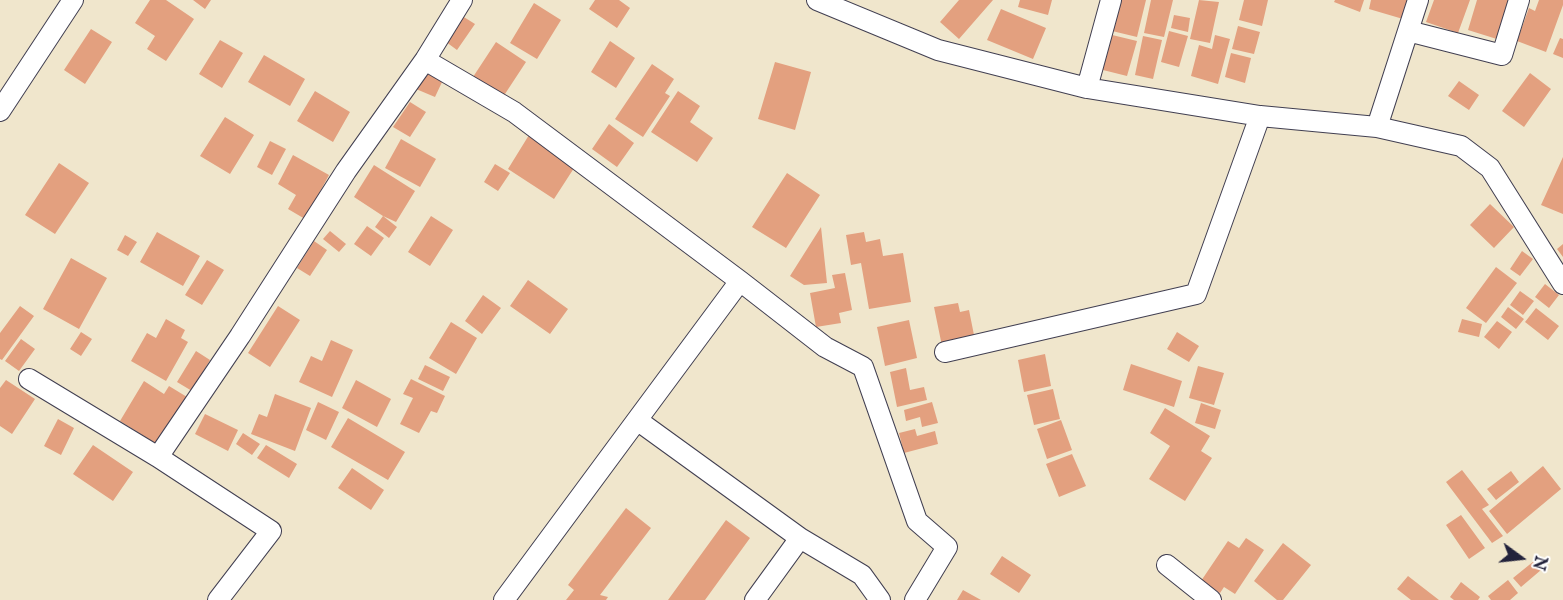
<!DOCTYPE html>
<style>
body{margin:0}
#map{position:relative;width:1563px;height:600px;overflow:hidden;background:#f0e6cc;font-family:"IM FELL English",serif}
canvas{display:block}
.north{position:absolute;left:1491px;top:528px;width:60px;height:60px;-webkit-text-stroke:4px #fff;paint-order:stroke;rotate:105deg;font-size:16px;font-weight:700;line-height:24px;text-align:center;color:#22223b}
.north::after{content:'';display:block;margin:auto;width:21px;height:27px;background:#22223b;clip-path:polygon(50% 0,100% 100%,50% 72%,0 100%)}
</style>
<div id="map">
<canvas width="1563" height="600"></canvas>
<div class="north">N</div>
</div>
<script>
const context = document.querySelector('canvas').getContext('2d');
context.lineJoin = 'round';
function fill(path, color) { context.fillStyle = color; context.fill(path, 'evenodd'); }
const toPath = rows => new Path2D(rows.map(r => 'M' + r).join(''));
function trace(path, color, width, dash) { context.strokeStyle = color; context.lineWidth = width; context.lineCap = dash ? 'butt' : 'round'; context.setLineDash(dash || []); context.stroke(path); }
const building = toPath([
 [150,0,166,0,194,19,166,61,147,49,155,36,135,23],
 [193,0,211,0,205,9],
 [595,0,619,0,630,8,617,28,589,9],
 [959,0,993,0,959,39,940,22],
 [1020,0,1052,0,1048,15,1018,7],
 [1115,0,1146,0,1137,37,1108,30],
 [1151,0,1173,0,1164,37,1144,33],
 [1199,0,1219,2,1210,43,1190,39],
 [1244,0,1268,0,1262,26,1239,20],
 [1335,0,1364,0,1360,12,1334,2],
 [1371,0,1408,0,1403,19,1369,9],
 [1434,0,1470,0,1458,33,1426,22],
 [1477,0,1510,0,1500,40,1468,30],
 [1539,0,1563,0,1563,5,1546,52,1517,41,1529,8,1535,11],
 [534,3,561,20,537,59,510,43],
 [1001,9,1046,28,1033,59,987,40],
 [459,14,475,24,457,50,442,39],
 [1174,15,1190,18,1188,32,1171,28],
 [1238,26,1260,32,1254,54,1232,49],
 [91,29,112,42,85,84,64,70],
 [1169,31,1188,36,1179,67,1161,62],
 [1108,34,1137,41,1127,76,1099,69],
 [1215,35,1230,39,1218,84,1191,76,1199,45,1212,49],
 [1143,36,1162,40,1153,79,1135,75],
 [1560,38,1563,39,1563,58,1553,54],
 [220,40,243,53,222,88,199,74],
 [610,41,635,58,616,88,591,72],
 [496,42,526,62,503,97,473,77],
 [1231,53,1251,58,1245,83,1225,77],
 [264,55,305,79,290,106,248,82],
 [775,62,811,72,795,130,758,119],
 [652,64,674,79,665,93,670,96,643,137,615,119],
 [423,71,443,80,435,97,416,89],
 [1530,73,1551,89,1524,127,1502,111],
 [1459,81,1479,95,1469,110,1448,96],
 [315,91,350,112,333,142,297,121],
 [678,91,700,106,690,122,713,138,697,162,651,132],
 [410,102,426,112,410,137,393,127],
 [225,117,254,135,230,174,200,156],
 [609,124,634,143,617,167,592,149],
 [529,135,576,165,554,199,508,169],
 [401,139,436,159,420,187,385,168],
 [270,141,286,149,272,175,257,167],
 [293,155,329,175,305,219,288,209,296,195,278,184],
 [1563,157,1563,214,1541,205],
 [59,163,89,183,55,234,25,215],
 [495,164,510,173,498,191,484,182],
 [374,165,415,191,396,222,383,216,354,197],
 [787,173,820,195,786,248,752,227],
 [1490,204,1514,227,1494,248,1470,225],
 [383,216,397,227,389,238,375,227],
 [431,216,453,230,430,266,408,252],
 [367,226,384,238,371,256,354,244],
 [821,227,827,283,804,285,790,276],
 [330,231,346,244,339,252,323,239],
 [157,232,200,256,183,286,140,262],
 [864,232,866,242,880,239,883,256,903,253,911,302,869,309,861,263,851,265,846,235],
 [125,235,137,242,128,256,117,250],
 [314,241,327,250,310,276,297,268],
 [1563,244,1563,257,1557,249],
 [1522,251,1533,259,1520,276,1510,269],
 [71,258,107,278,79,329,43,309],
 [207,260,224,270,202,305,185,295],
 [1496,267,1517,283,1486,323,1466,308],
 [845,273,852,310,839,313,841,323,816,327,810,293,835,288,832,275],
 [528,280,568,309,550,334,510,306],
 [1545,284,1559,295,1549,308,1535,297],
 [1520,291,1534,301,1523,315,1510,305],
 [483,295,501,308,482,334,465,321],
 [958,303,960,312,969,310,975,340,942,346,934,307],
 [20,306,34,316,2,360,0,359,0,333],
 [278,306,300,320,270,367,248,353],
 [1508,307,1524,319,1516,329,1501,317],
 [1536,308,1559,326,1548,340,1525,322],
 [166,319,185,330,181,338,188,342,166,381,131,361,147,333,156,338],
 [1462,319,1482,324,1479,337,1458,332],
 [909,320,917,358,885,366,877,327],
 [1497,321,1512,332,1499,349,1484,337],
 [451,322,477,338,456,374,429,358],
 [81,332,92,339,81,356,70,349],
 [1177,332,1199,346,1189,362,1167,349],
 [21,339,35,349,19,371,5,361],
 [331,340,353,350,332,397,299,382,311,356,322,361],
 [196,351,210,360,192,391,177,382],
 [1045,354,1051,386,1024,392,1018,360],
 [1131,364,1182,381,1174,407,1123,390],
 [425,365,450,377,443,391,418,379],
 [1198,366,1224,373,1214,405,1189,398],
 [906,368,910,390,924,387,927,400,897,407,890,372],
 [411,379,445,396,437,413,431,411,419,433,400,424,413,398,403,394],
 [6,380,35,399,12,434,0,426,0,388],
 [356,380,391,399,377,427,342,408],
 [144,381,164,394,169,386,187,397,158,445,120,421],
 [1053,389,1060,419,1034,425,1027,395],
 [275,394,311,408,295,451,251,434,259,414,267,417],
 [318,402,339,412,326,440,306,430],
 [932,402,938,423,922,427,920,417,906,421,904,410],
 [1201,403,1221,410,1215,429,1195,423],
 [1165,408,1210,436,1201,451,1212,458,1185,501,1149,479,1170,446,1150,433],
 [205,414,238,430,228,451,195,434],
 [348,418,405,452,388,480,331,447],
 [58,419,74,428,61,455,44,446],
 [1061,420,1072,450,1047,459,1037,429],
 [915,429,917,436,935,431,938,444,904,453,899,433],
 [243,433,260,444,252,455,236,444],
 [93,445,133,472,113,501,73,474],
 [266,445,297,464,289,478,257,458],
 [1072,454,1086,486,1059,497,1046,464],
 [1543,466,1561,489,1507,534,1489,511],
 [352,468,384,490,371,510,338,488],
 [1462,470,1489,505,1482,509,1503,536,1492,543,1446,482],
 [1511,471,1519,482,1496,500,1487,489],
 [626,508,651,528,600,595,608,597,606,600,566,600,574,590,568,585],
 [1461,515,1485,548,1469,559,1446,525],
 [726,520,750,538,705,600,668,600],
 [1246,538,1264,550,1235,594,1224,587,1220,593,1201,581,1228,541,1239,548],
 [1283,543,1311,565,1283,600,1277,600,1254,581],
 [1002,556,1031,575,1019,593,990,574],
 [1534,561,1541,570,1521,587,1513,578],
 [1408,576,1439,600,1411,600,1397,589],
 [1508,580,1518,593,1510,600,1491,600,1488,596],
 [1461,582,1480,597,1478,600,1454,600,1450,597],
 [963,590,981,600,957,600]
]);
const street = toPath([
 [817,0,938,50,1087,88,1260,116,1377,127,1461,146,1490,168,1563,284],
 [1408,31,1502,55,1519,0],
 [425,60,514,112,740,281,825,347,863,367,917,521,947,547,915,600],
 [1087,88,1111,0],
 [0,111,73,0],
 [1377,127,1418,0],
 [945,352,1196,294,1260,116],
 [29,379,158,457,271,531,218,600],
 [637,420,740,281],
 [158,457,240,336,346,171,425,60,462,0],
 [1167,565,1211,600],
 [504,600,637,420,800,538,862,575,880,600],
 [755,600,800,538]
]);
fill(building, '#e3a07f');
trace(street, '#413f51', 22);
trace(street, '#fff', 20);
</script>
